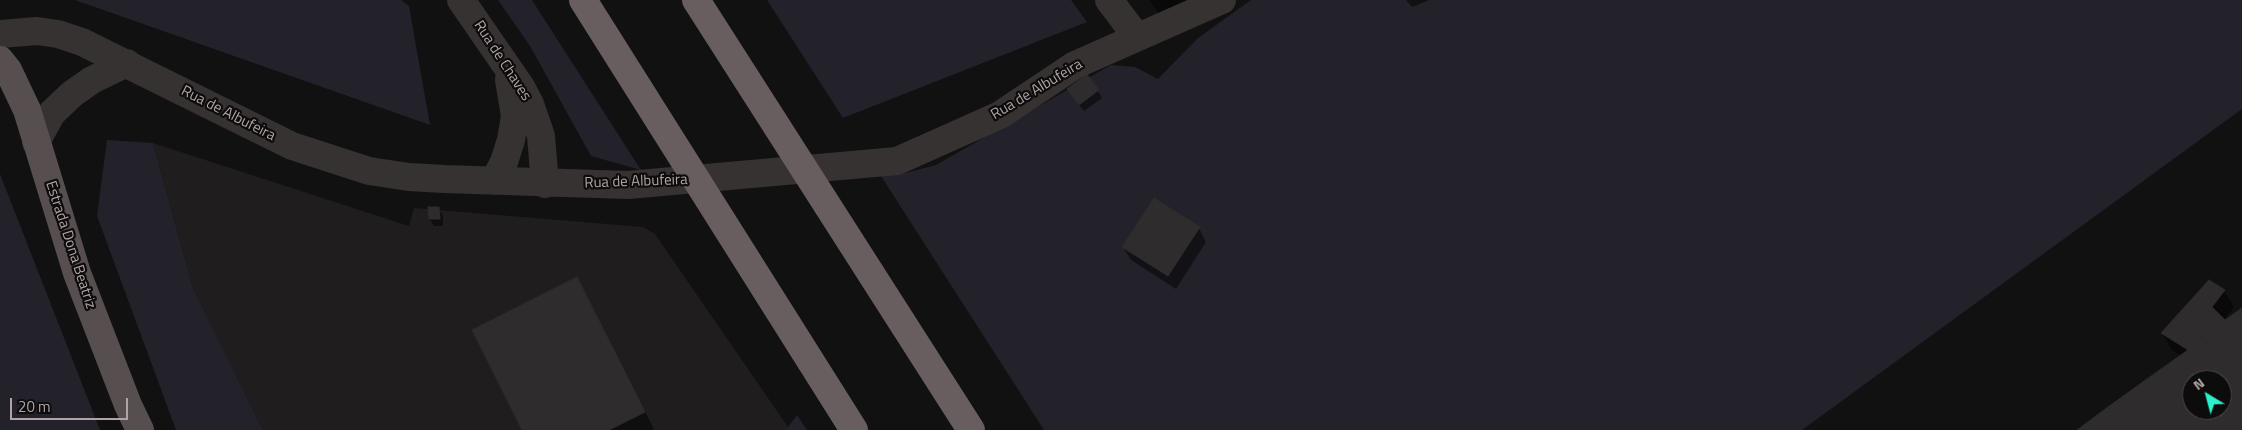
<!DOCTYPE html>
<style>
body{margin:0}
#map{position:relative;width:2242px;height:430px;overflow:hidden;background:#121111;font-family:"Titillium Web",sans-serif}
canvas{display:block}
.north{position:absolute;left:2182px;top:370px;width:50px;height:50px;box-sizing:border-box;background:#0d0c0c;border:1px solid #4f4849;border-radius:50%;rotate:323deg;font-size:14px;font-weight:700;line-height:20px;text-align:center;color:#b3a2a5}
.north::after{content:'';display:block;margin:auto;width:18px;height:22px;background:#2af1c9;clip-path:polygon(50% 0,100% 100%,50% 72%,0 100%)}
.scale{position:absolute;left:10px;top:398px;width:118px;height:22px;box-sizing:border-box;border:2px solid #b3a2a5;border-top:0;padding-left:6px;font-size:15px;line-height:18px;white-space:nowrap;color:#b3a2a5;-webkit-text-stroke:4px #0d0c0c;paint-order:stroke}
</style>
<div id="map">
<canvas width="2242" height="430"></canvas>
<div class="north">N</div>
<div class="scale">20 m</div>
</div>
<script>
const context = document.querySelector('canvas').getContext('2d');
context.lineJoin = 'round';
function fill(path, color) { context.fillStyle = color; context.fill(path, 'evenodd'); }
const toPath = rows => new Path2D(rows.map(r => 'M' + r).join(''));
function trace(path, color, width, dash) { context.strokeStyle = color; context.lineWidth = width; context.lineCap = dash ? 'butt' : 'round'; context.setLineDash(dash || []); context.stroke(path); }
function write(font, color, halo, rows, align = 'center') {
  context.font = font + ' "Titillium Web",sans-serif'; context.lineWidth = 4.5; context.setLineDash([]); context.textBaseline = 'middle'; context.strokeStyle = halo; context.fillStyle = color; for (const [text, x, y, turn = 0] of rows) {
    context.save(); context.translate(x, y); context.rotate((+turn || 0) * Math.PI / 180); context.textAlign = isNaN(turn) ? turn : align; if (halo) context.strokeText(text, 0, 0); context.fillText(text, 0, 0); context.restore();
  }
}
const built = toPath([
 [153,143,409,226,414,208,643,227,655,234,788,427,785,430,263,430,193,288]
]);
const green = toPath([
 [75,0,401,0,409,6,430,125],
 [498,0,532,0,641,170,591,156,530,46],
 [767,0,1071,0,1087,22,843,118],
 [1251,0,1406,0,1412,7,1429,0,2242,0,2242,109,1802,430,1044,430,879,173,905,173,936,165,1111,65,1135,67,1158,79,1198,38],
 [107,140,153,143,193,288,263,430,176,430,97,216],
 [0,174,100,430,0,430],
 [797,415,807,430,785,430,788,427]
]);
const shadow = toPath([
 [1149,0,1187,0,1163,18],
 [1098,91,1102,98,1084,111,1073,97],
 [438,208,443,216,443,226,434,226,430,219],
 [1199,228,1206,242,1176,289,1131,260,1123,247],
 [577,279,654,429,652,430,524,430],
 [2224,291,2234,307,2221,324,2242,310,2242,430,2079,430,2182,356,2172,350,2162,333],
 [2192,380,2222,380,2222,410,2192,410]
]);
const building = toPath([
 [1087,74,1099,90,1079,105,1067,89,1087,74],
 [1154,198,1200,227,1168,276,1122,247,1154,198],
 [428,207,439,207,440,219,429,219,428,207],
 [577,277,645,412,609,430,522,430,472,330,577,277],
 [2209,280,2225,290,2212,307,2225,320,2201,337,2242,392,2242,430,2184,430,2147,379,2188,350,2161,333,2209,280],
 [2192,380,2222,380,2222,410,2192,410,2192,380],
 [2242,308,2242,392,2201,337,2242,308],
 [2147,379,2184,430,2125,430,2108,407,2147,379],
 [2108,407,2125,430,2077,430,2108,407]
]);
const minor = toPath([
 [461,0,521,87,530,104,541,136,545,184],
 [1109,0,1137,37],
 [0,34,37,31,58,34,82,42,292,146,369,171,409,177,444,179,628,185,897,161,1000,115,1075,65,1222,0],
 [36,142,52,113,72,94,92,80,127,63],
 [494,181,504,162,511,140,515,116,509,80]
]);
const major = toPath([
 [0,60,8,70,27,110,77,273,128,405,140,430]
]);
const highway = toPath([
 [583,0,854,430],
 [696,0,971,430]
]);
const streetNames = [
 ["Rua de Chaves",502,61,57],
 ["Rua de Albufeira",1037,90,-31],
 ["Rua de Albufeira",228,114,27],
 ["Rua de Albufeira",636,182,-2],
 ["Estrada Dona Beatriz",70,245,72]
];
fill(built, '#1f1d1d');
fill(green, '#23212a');
fill(shadow, '#0007');
fill(building, '#2e2c2c');
trace(building, '#2e2b2b', 1);
trace(minor, '#373232', 28);
trace(major, '#564e4f', 28);
trace(highway, '#685e5f', 28);
write('15px', '#b3a2a5', '#0d0c0c', streetNames);
</script>
